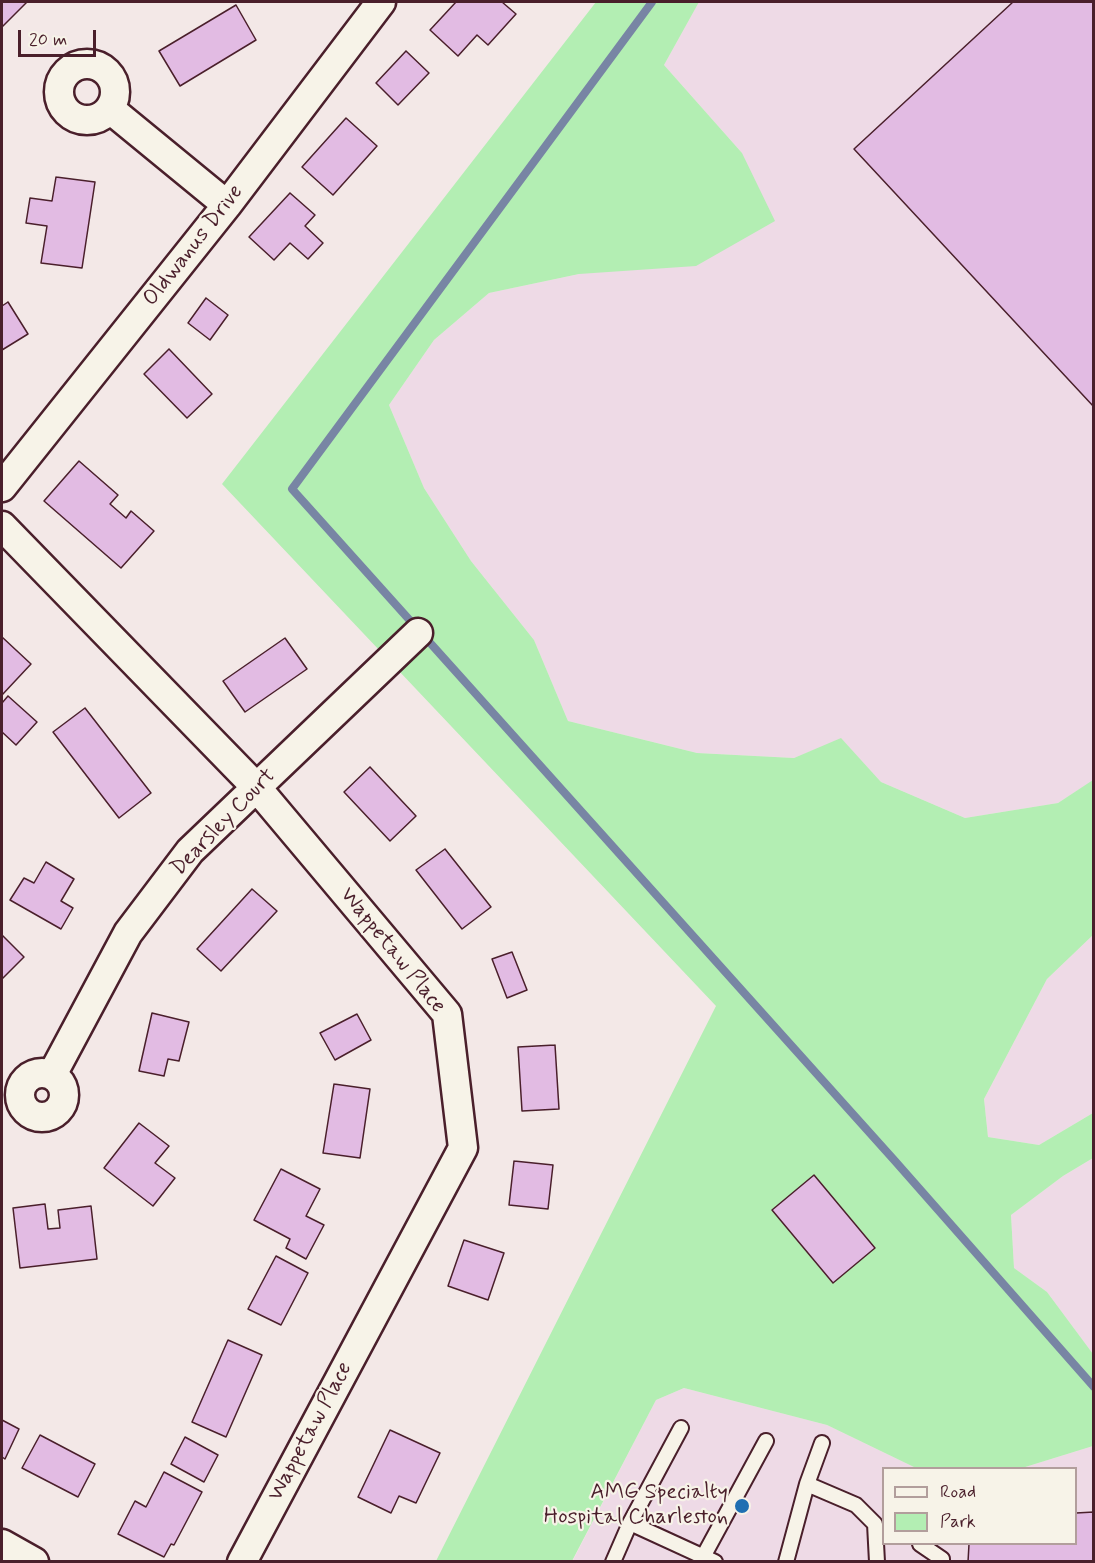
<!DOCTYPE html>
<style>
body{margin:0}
#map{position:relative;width:1095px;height:1563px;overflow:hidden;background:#f3e8e7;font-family:Mynerve,sans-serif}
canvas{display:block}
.frame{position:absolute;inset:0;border:3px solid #4a1f2b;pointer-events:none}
.legend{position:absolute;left:882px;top:1467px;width:195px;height:78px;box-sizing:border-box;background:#f7f3e8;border:2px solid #b29e9c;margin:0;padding:8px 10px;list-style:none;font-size:18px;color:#4a1f2b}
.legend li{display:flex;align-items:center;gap:12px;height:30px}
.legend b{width:30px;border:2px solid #b29e9c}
.scale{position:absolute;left:18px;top:30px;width:78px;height:27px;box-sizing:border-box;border:3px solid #4a1f2b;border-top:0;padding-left:8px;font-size:18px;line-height:21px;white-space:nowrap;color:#4a1f2b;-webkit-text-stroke:4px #f7f3e8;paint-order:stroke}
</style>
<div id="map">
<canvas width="1095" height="1563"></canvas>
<div class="frame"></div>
<ul class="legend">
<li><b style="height:8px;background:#f7f3e8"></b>Road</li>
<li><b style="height:16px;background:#b3eeb3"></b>Park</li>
</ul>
<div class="scale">20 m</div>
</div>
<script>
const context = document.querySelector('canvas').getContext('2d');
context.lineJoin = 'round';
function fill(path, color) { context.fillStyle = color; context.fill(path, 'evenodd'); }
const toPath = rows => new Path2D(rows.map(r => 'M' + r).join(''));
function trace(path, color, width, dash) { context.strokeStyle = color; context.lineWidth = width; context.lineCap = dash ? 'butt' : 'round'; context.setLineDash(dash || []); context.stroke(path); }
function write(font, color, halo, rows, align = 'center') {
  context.font = font + ' Mynerve,sans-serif'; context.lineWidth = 4.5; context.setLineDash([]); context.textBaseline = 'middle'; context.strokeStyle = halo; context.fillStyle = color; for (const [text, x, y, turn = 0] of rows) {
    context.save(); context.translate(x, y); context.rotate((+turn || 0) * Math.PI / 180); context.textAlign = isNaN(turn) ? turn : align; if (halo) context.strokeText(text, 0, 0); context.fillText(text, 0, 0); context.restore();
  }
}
const built = toPath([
 [699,2,1093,2,1094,780,1058,803,965,818,881,782,841,739,794,758,697,753,568,721,534,640,471,561,424,488,389,405,434,340,489,293,579,274,742,153,664,65],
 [1093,935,1093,1113,1039,1145,988,1137,984,1099,1047,979],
 [1093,1158,1093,1354,1047,1292,1014,1268,1011,1215,1063,1176],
 [684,1388,827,1425,916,1468,884,1468,884,1544,1076,1544,1076,1468,1022,1468,1093,1446,1093,1561,572,1562,656,1400]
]);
const green = toPath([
 [596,2,699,2,664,65,742,153,775,221,696,266,579,274,489,293,434,340,389,405,424,488,471,561,534,640,568,721,697,753,794,758,841,738,881,782,965,818,1058,803,1093,780,1093,935,1047,979,984,1099,988,1137,1039,1145,1093,1113,1093,1158,1063,1176,1011,1215,1014,1268,1047,1292,1093,1354,1093,1446,1022,1468,916,1468,827,1425,684,1388,656,1400,572,1561,436,1561,716,1006,222,484],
 [814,1175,875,1247,832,1283,772,1210]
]);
const stream = toPath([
 [652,2,292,489,895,1161,1094,1387]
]);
const building = toPath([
 [2,2,27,2,2,27,2,2],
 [456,2,502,2,516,14,488,45,477,35,458,56,430,30,456,2],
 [1013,2,1094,2,1094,407,854,149,1013,2],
 [236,5,256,40,180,86,159,51,236,5],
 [406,51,429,73,398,105,376,83,406,51],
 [346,118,377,146,333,195,302,167,346,118],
 [56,177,95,182,82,268,41,263,47,226,26,223,30,198,52,201,56,177],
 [290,193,315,215,305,226,323,243,308,259,290,243,274,260,249,237,290,193],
 [206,298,228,315,210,340,188,323,206,298],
 [8,302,28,334,2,350,2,306,8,302],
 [169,349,212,394,187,418,144,374,169,349],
 [79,461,118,495,110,504,126,518,131,511,154,531,121,568,44,501,79,461],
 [2,637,31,664,2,695,2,637],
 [285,638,307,669,245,712,223,681,285,638],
 [8,696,37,722,16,745,2,732,2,703,8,696],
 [85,708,151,793,119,818,53,732,85,708],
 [370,767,416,816,390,841,344,792,370,767],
 [445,849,491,907,462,929,416,870,445,849],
 [46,862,74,879,61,901,73,908,61,929,10,900,24,878,34,883,46,862],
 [252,889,277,911,221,971,197,949,252,889],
 [2,935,24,957,2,979,2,935],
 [512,952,527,990,507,998,492,959,512,952],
 [152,1013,189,1022,179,1061,168,1059,164,1076,139,1071,152,1013],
 [357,1014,371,1040,335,1060,320,1033,357,1014],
 [555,1045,559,1109,522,1111,518,1047,555,1045],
 [334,1084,370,1089,360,1158,323,1153,334,1084],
 [139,1123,169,1146,155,1163,175,1178,153,1206,104,1168,139,1123],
 [514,1161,553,1165,548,1209,509,1205,514,1161],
 [281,1169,320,1189,306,1216,324,1225,306,1259,286,1248,290,1239,254,1220,281,1169],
 [814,1175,875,1248,833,1283,772,1210,814,1175],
 [45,1204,48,1229,60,1228,58,1210,91,1206,97,1259,20,1268,13,1208,45,1204],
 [464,1240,504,1253,488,1300,448,1286,464,1240],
 [276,1256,308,1273,281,1325,248,1309,276,1256],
 [228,1340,262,1355,226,1437,192,1422,228,1340],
 [2,1420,19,1429,5,1459,2,1457,2,1420],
 [390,1430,440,1453,416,1503,399,1496,391,1513,358,1497,390,1430],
 [40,1435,95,1464,78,1497,22,1468,40,1435],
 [185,1437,218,1455,204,1482,171,1464,185,1437],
 [164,1472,202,1492,174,1545,171,1544,164,1557,118,1534,135,1501,146,1507,164,1472],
 [1094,1512,1094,1562,968,1562,969,1544,1076,1544,1076,1513,1094,1512]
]);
const lane = toPath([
 [807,1484,822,1443],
 [630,1523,681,1428],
 [920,1544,942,1559,942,1562],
 [703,1557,766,1441],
 [613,1562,630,1523,715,1562],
 [786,1562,807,1484,856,1505,875,1524,877,1562]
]);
const street = toPath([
 '59 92a28 28 0 1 1 56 0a28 28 0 1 1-56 0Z',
 [110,109,227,205],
 [2,487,227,205,381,2],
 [2,526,257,788,447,1014,463,1148,242,1562],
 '20 1095a22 22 0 1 1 44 0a22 22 0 1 1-44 0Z',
 [52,1075,128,933,190,851,418,633],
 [2,1544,34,1562]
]);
const markers = [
 [742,1506,8,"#1f6fb2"]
];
const streetNames = [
 ["Oldwanus Drive",194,246,-52],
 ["Dearsley Court",224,823,-46],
 ["Wappetaw Place",392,951,51],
 ["Wappetaw Place",311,1432,-62]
];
const poiNames = [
 ["AMG Specialty",728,1493],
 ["Hospital Charleston",728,1518]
];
fill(built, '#eedae6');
fill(green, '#b3eeb3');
trace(stream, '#7885a4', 8);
fill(building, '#e2bbe3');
trace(building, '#4a1f2b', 1.5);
trace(lane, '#4a1f2b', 18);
trace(street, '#4a1f2b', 33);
trace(lane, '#f7f3e8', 14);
trace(street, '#f7f3e8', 28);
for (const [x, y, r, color] of markers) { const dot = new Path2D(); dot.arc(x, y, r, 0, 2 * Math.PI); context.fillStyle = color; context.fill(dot); trace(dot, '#f7f3e8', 2); }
write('22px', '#4a1f2b', '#f7f3e8', streetNames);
write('22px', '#4a1f2b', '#f7f3e8', poiNames, 'right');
</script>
